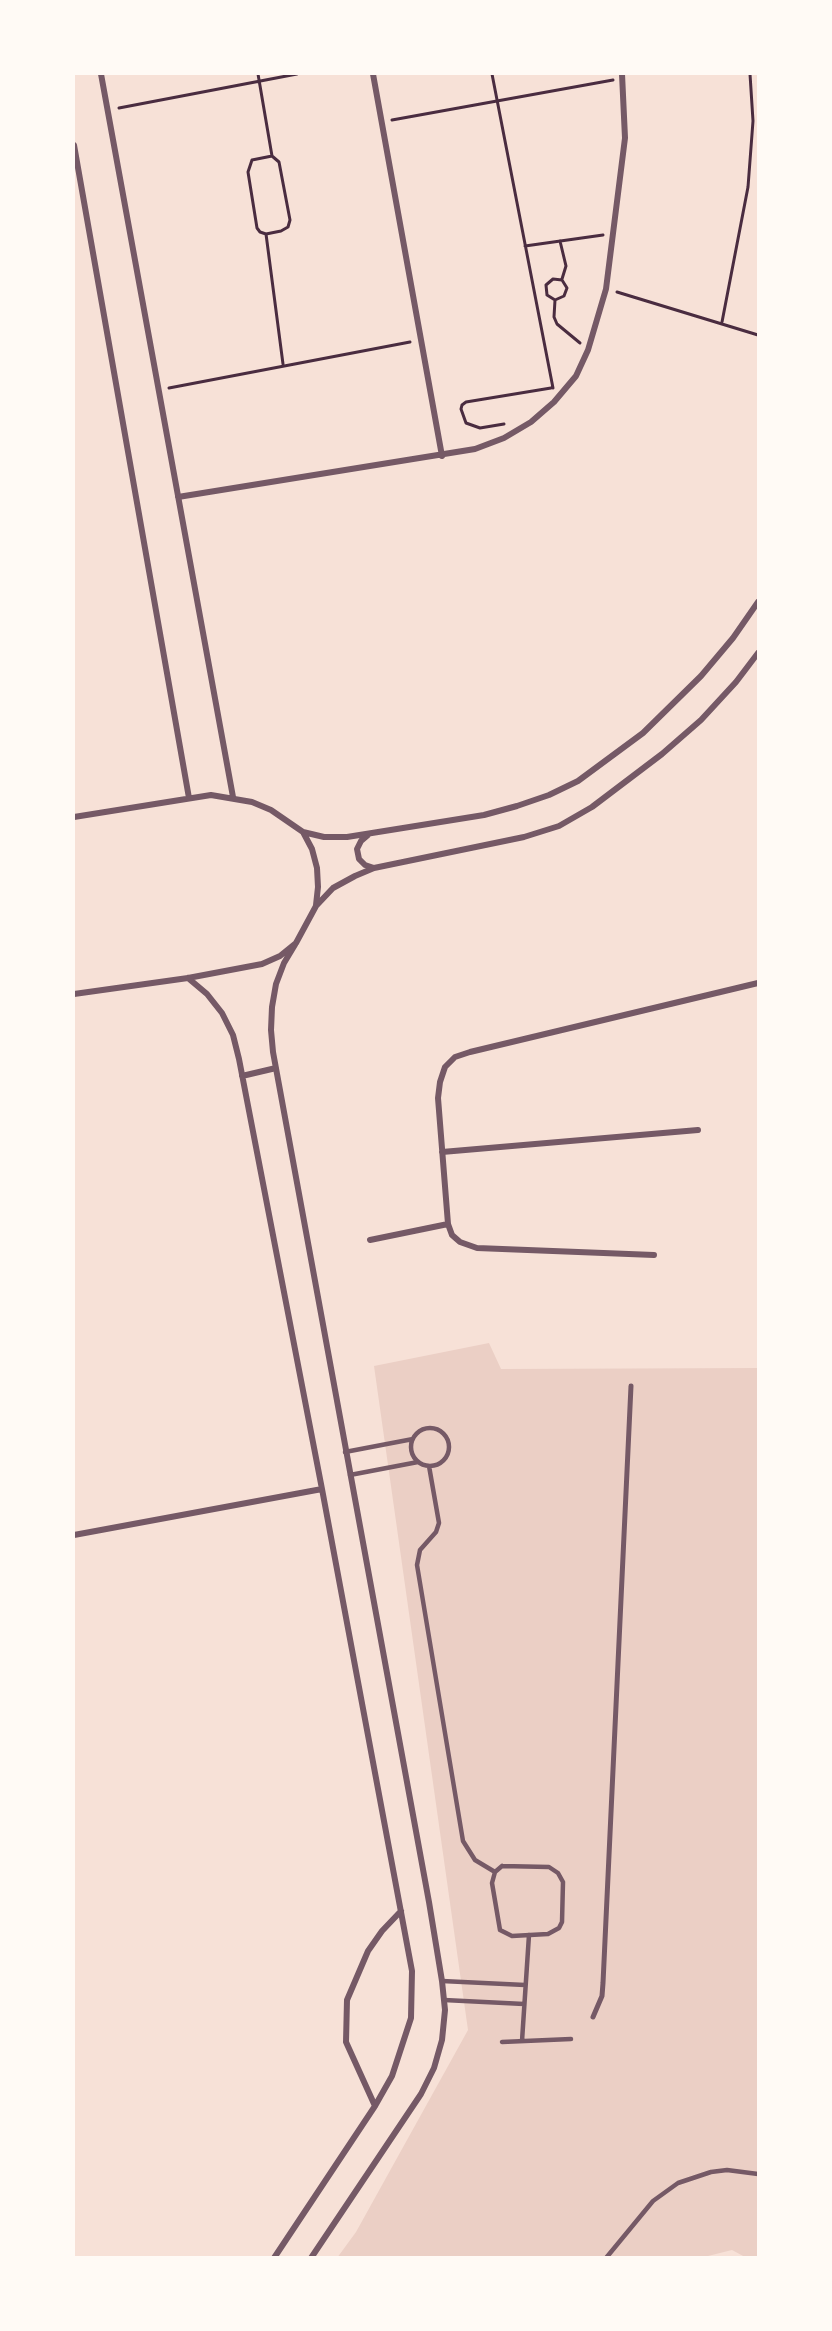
<!DOCTYPE html>
<style>
body{margin:0}
#map{position:relative;width:832px;height:2331px;overflow:hidden;background:#f7e1d7;font-family:Signika,sans-serif}
canvas{display:block}
.frame{position:absolute;inset:0;border:75px solid #fffaf5;pointer-events:none}
</style>
<div id="map">
<canvas width="832" height="2331"></canvas>
<div class="frame"></div>
</div>
<script>
const context = document.querySelector('canvas').getContext('2d');
context.lineJoin = 'round';
function fill(path, color) { context.fillStyle = color; context.fill(path, 'evenodd'); }
const toPath = rows => new Path2D(rows.map(r => 'M' + r).join(''));
function trace(path, color, width, dash) { context.strokeStyle = color; context.lineWidth = width; context.lineCap = dash ? 'butt' : 'round'; context.setLineDash(dash || []); context.stroke(path); }
const green = toPath([
 [489,1343,501,1369,758,1368,758,2257,745,2257,732,2250,700,2258,337,2258,356,2232,468,2030,374,1366]
]);
const path = toPath([
 [258,74,272,156],
 [492,74,553,388],
 [119,108,297,74],
 [392,120,613,80],
 [272,156,279,162,290,220,288,227,281,231,266,234,260,232,257,228,248,172,252,160,272,156],
 [266,234,283,364],
 [560,241,566,266,562,279],
 [525,246,603,235],
 [553,279,562,280,567,288,564,296,555,300,547,295,546,285,553,279],
 [617,292,758,335],
 [555,300,554,317,557,324,580,343],
 [722,322,748,187,753,121,750,74],
 [169,388,410,342],
 [504,424,480,428,466,423,461,409,462,405,466,402,551,388]
]);
const service = toPath([
 '411 1447a19 19 0 1 1 38 0a19 19 0 1 1-38 0Z',
 [345,1452,413,1439],
 [429,1466,439,1523,436,1532,420,1550,417,1565,463,1841,475,1860,495,1872],
 [350,1475,418,1462],
 [502,1866,549,1867,558,1873,563,1882,562,1922,559,1928,548,1934,512,1936,500,1930,492,1883,495,1872,502,1866],
 [442,1981,525,1985],
 [444,2000,524,2004],
 [522,2041,529,1935],
 [502,2042,571,2039],
 [606,2258,653,2201,678,2183,711,2172,727,2170,758,2174]
]);
const pedestrian = toPath([
 [593,2017,602,1996,603,1983,631,1386]
]);
const minor = toPath([
 [101,74,233,797],
 [373,74,442,456],
 [74,145,189,798],
 [178,497,475,449,504,438,531,422,554,402,576,376,588,350,606,289,625,138,622,74],
 [74,817,211,795,252,802,271,810,303,832,324,837,347,837,484,815,517,806,549,795,578,781,643,733,701,676,733,638,758,602],
 [303,832,312,849,317,868,318,887,316,905],
 [368,835,361,841,357,849,359,859,365,865,374,868],
 [296,943,284,963,276,984,272,1007,271,1030,273,1052,429,1902,442,1981,445,2010,442,2040,434,2068,421,2094,311,2258],
 [188,978,207,994,222,1013,233,1035,239,1059,322,1489,412,1971,411,2018,392,2076,375,2106,274,2258],
 [74,994,188,978,262,964,280,956,296,943,316,906,333,888,355,876,374,868,524,837,559,826,592,807,662,754,701,720,736,682,758,653],
 [242,1076,276,1068],
 [442,1152,698,1130],
 [370,1240,448,1224],
 [654,1255,477,1248,460,1242,452,1235,448,1224,438,1098,440,1082,445,1067,455,1057,470,1052,758,983],
 [74,1535,322,1489],
 [375,2106,346,2042,347,2000,368,1951,382,1931,401,1911]
]);
fill(green, '#ebcfc5');
trace(path, '#4a2c40', 3);
trace(service, '#755966', 4.5);
trace(pedestrian, '#755966', 5);
trace(minor, '#755966', 6);
</script>
